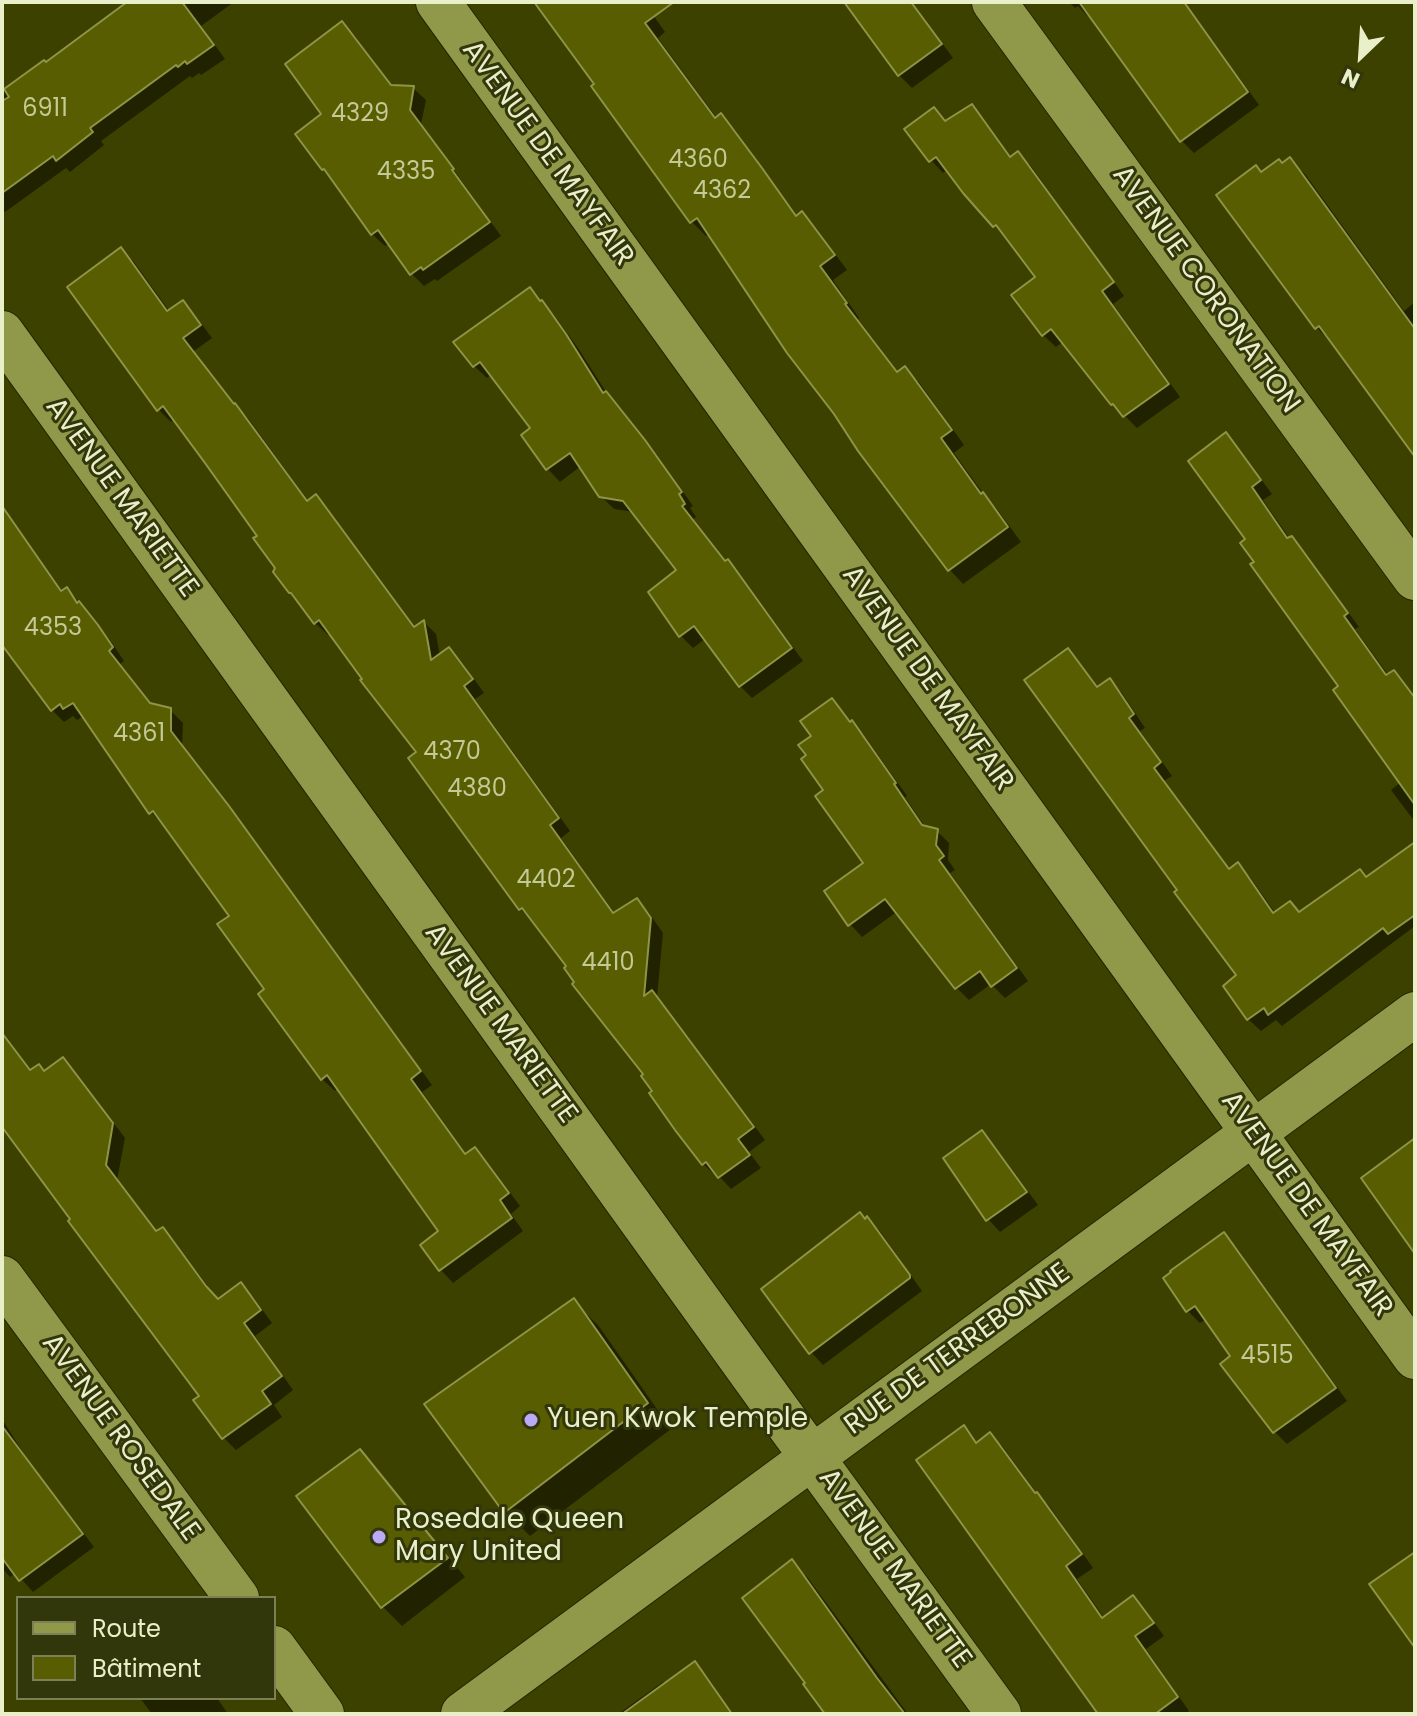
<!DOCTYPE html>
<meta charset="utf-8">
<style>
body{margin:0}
#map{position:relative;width:1417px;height:1716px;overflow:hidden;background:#3d4100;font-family:Poppins,sans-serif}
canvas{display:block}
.frame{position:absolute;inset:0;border:4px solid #e9efc8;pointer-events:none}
.legend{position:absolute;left:16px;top:1596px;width:260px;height:104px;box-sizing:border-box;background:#32360b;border:2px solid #7b8057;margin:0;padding:10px 14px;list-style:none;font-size:24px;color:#e9efc8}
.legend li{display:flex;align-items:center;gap:16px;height:40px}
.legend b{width:40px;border:2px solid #7b8057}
.north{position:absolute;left:1321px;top:16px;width:80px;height:80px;-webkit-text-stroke:6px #32360b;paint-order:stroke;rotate:205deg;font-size:22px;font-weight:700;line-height:32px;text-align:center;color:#e9efc8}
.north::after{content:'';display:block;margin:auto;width:28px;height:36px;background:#e9efc8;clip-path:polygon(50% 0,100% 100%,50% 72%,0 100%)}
</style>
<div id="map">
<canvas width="1417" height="1716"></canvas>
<div class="frame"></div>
<ul class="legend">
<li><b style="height:10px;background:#909849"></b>Route</li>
<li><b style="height:22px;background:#575d00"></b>Bâtiment</li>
</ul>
<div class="north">N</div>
</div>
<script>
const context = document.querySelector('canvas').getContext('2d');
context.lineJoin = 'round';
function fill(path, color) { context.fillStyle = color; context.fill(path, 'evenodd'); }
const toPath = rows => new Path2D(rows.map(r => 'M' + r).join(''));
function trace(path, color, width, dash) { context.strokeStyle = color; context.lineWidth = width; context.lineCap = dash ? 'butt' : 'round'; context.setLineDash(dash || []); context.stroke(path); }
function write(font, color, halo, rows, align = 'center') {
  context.font = font + ' Poppins,sans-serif'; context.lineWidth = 6; context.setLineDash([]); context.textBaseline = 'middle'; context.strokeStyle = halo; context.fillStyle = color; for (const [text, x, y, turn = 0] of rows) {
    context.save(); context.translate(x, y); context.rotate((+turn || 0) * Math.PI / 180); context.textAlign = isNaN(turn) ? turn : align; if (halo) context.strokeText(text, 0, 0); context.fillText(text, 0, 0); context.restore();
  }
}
const shadow = toPath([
 [130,2,234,2,201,26,225,59,201,75,199,73,192,78,190,76,101,141,104,145,70,172,66,168,5,212,2,209,2,93,44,62,46,64],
 [532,2,644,2,665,32,658,38,717,118,721,116,735,130,798,217,802,214,816,228,847,270,833,280,859,318,858,319,899,373,905,369,919,382,964,445,954,453,985,496,997,509,1021,542,963,584,950,570,860,450,710,233,706,236,692,222,594,86,597,84,554,26],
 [846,2,912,2,953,58,912,88,899,75],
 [1069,2,1132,2,1184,5,1196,18,1259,105,1194,153,1181,140,1097,26,1078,6,1075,8],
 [342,23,355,36,393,87,413,88,426,100,421,124,501,236,437,281,435,279,424,286,412,274,389,243,385,246,372,234,324,115],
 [972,107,984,119,1012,158,1018,154,1031,166,1124,296,1113,304,1180,397,1137,428,1113,404,1064,341,1056,347,1043,335,1038,278,1007,238,964,192,948,169,943,173,931,160,933,109,946,122],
 [1290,160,1305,174,1404,311,1415,302,1415,454,1331,342,1317,328,1219,195,1283,165],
 [121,250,134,262,170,312,183,303,195,315,212,338,194,351,236,407,248,418,309,502,316,496,328,509,416,628,424,622,436,634,440,656,449,650,462,662,484,693,475,699,570,831,561,838,615,914,637,900,649,913,663,933,657,997,664,1005,765,1140,749,1152,761,1168,731,1189,718,1175,716,1176,703,1164,646,1075,576,982,569,966,533,921,520,909,419,752,331,633,328,635,315,623,277,568,259,536,175,419,171,422,158,409],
 [529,289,554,315,578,348,608,395,619,406,657,455,693,506,690,508,696,517,693,519,726,562,728,561,740,574,803,661,752,698,740,686,705,639,693,648,680,635,679,571,634,512,614,509,601,496,581,466,560,482,548,469,524,436,532,429,492,374,487,378,474,366],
 [1226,435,1238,448,1272,494,1263,500,1290,539,1304,552,1359,627,1355,629,1389,676,1394,672,1415,696,1415,822,1391,790,1401,782,1341,686,1256,562,1248,540],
 [2,505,63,592,67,590,79,602,110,640,124,661,120,664,152,706,170,710,183,723,182,745,241,821,432,1085,422,1092,467,1155,475,1149,487,1162,520,1206,511,1214,523,1231,453,1283,441,1270,422,1245,441,1232,338,1088,335,1091,322,1079,267,990,231,917,163,825,151,812,84,716,77,720,73,716,64,722,52,710,2,642],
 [1068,650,1080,663,1099,688,1110,680,1122,693,1145,728,1140,731,1172,776,1164,781,1230,870,1238,865,1250,877,1276,914,1300,914,1367,879,1415,845,1415,926,1282,1026,1276,1020,1261,1031,1248,1019,1238,976,1180,890],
 [832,701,864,735,907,796,905,797,926,828,937,831,949,843,948,860,955,870,950,873,1028,981,1005,998,991,984,969,1000,957,988,898,911,862,937,850,924,866,863,808,756,814,736],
 [2,1032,32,1071,45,1073,63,1060,75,1072,125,1138,117,1180,158,1233,162,1229,175,1242,219,1301,241,1285,253,1297,272,1323,255,1336,293,1390,274,1405,282,1417,236,1450,223,1437,202,1396,2,1112],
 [982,1133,994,1145,1038,1205,1000,1232,988,1219],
 [867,1219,880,1231,922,1291,823,1365,811,1352],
 [1223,1235,1236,1247,1347,1401,1287,1444,1275,1432,1223,1364,1233,1357,1207,1319,1200,1323,1188,1311],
 [573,1301,598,1325,671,1429,530,1536,506,1512,427,1404],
 [2,1419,26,1457,94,1547,33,1592,16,1573,10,1577,2,1568],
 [964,1428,978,1443,990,1435,1003,1447,1037,1494,1050,1507,1093,1568,1077,1579,1105,1619,1133,1598,1145,1610,1164,1636,1146,1649,1189,1711,1185,1714,1100,1714],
 [360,1452,378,1471,465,1577,402,1626,383,1607,299,1497],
 [791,1562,808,1578,908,1714,829,1714],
 [695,1664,707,1676,733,1714,618,1714,663,1682,666,1685],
 [140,1698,217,1698,228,1714,152,1714]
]);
const building = toPath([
 [127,2,182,2,214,45,187,64,185,61,178,67,176,65,90,128,93,132,56,161,53,156,2,193,2,101,9,97,4,89,44,60,46,62,127,2],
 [534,2,674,2,645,23,715,118,721,113,762,168,796,216,802,211,835,255,820,266,847,303,845,304,897,372,905,366,952,430,941,438,981,494,983,492,1008,527,948,571,858,451,834,414,787,353,697,218,690,223,591,86,594,84,534,2],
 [844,2,911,2,942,44,898,76,844,2],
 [1079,2,1184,2,1248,92,1180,142,1079,2],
 [342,21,391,85,414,86,410,110,454,169,452,170,490,222,423,270,421,267,410,275,378,230,371,235,324,169,322,170,295,134,321,114,285,64,342,21],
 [972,104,1010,157,1018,151,1114,282,1102,291,1169,384,1123,417,1113,404,1111,405,1051,329,1042,336,1011,295,1035,277,996,225,993,227,963,193,936,157,929,162,904,129,934,107,945,121,972,104],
 [1290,157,1415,329,1415,457,1319,326,1315,329,1216,195,1256,165,1261,172,1279,159,1282,163,1290,157],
 [121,247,167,311,183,300,201,325,183,338,234,404,235,403,307,501,316,494,414,627,424,620,431,660,449,647,473,679,464,686,559,818,550,825,613,913,637,898,651,918,644,996,652,990,754,1127,738,1139,750,1155,718,1178,706,1162,702,1165,675,1130,649,1093,652,1091,641,1076,643,1074,572,984,574,982,564,968,566,966,522,908,519,910,408,758,416,752,360,680,362,679,319,620,314,624,291,593,289,593,273,572,275,568,253,538,257,536,205,463,163,406,157,411,67,287,121,247],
 [530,287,540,301,542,300,566,334,603,393,606,391,645,440,682,492,679,494,685,504,682,506,725,561,728,559,792,648,739,687,694,626,679,637,648,592,676,570,623,501,599,497,570,453,546,470,521,435,530,428,480,362,473,367,453,342,530,287],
 [1226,432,1261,480,1252,487,1287,538,1292,536,1348,613,1344,616,1386,675,1394,670,1415,698,1415,805,1333,690,1338,686,1250,564,1254,562,1240,543,1245,539,1188,461,1226,432],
 [2,506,61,591,67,587,77,603,79,601,98,625,113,647,109,651,150,703,171,708,171,731,229,806,421,1071,411,1079,465,1154,475,1147,509,1193,500,1200,512,1218,439,1271,420,1245,438,1231,327,1075,321,1080,258,994,264,989,217,924,229,916,153,811,149,814,73,703,63,709,60,704,51,711,2,645,2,506],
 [1068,648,1097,687,1110,678,1134,714,1129,718,1161,762,1154,768,1229,869,1238,862,1273,913,1290,901,1299,912,1360,869,1366,877,1415,842,1415,915,1388,934,1383,928,1268,1015,1264,1008,1247,1020,1223,986,1236,975,1174,892,1177,890,1024,680,1068,648],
 [832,698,850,722,852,720,896,783,894,784,922,825,938,829,936,845,944,856,939,860,1017,968,991,987,980,971,955,989,885,899,848,926,824,891,863,863,815,796,823,790,801,759,806,755,798,745,811,736,800,721,832,698],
 [2,1033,30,1070,39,1064,44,1071,63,1057,113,1123,106,1165,156,1231,163,1227,206,1286,218,1299,241,1282,261,1310,244,1323,282,1376,262,1391,271,1404,222,1439,193,1400,199,1396,68,1221,70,1219,2,1127,2,1033],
 [982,1130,1027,1192,986,1221,943,1158,982,1130],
 [1415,1138,1415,1254,1361,1178,1415,1138],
 [860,1212,865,1219,867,1216,910,1275,910,1278,809,1354,761,1289,860,1212],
 [1224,1232,1336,1388,1273,1433,1220,1364,1230,1356,1195,1306,1186,1312,1163,1278,1171,1272,1170,1271,1224,1232],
 [574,1298,648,1403,504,1513,424,1404,574,1298],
 [964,1425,976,1443,990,1432,1035,1493,1037,1492,1082,1554,1066,1566,1102,1618,1133,1595,1154,1623,1135,1636,1178,1697,1155,1714,1098,1714,916,1460,964,1425],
 [2,1426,83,1534,19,1581,2,1558,2,1426],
 [360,1449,448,1558,381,1608,296,1496,360,1449],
 [1415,1552,1415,1648,1369,1584,1415,1552],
 [792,1559,877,1678,905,1714,825,1714,803,1684,805,1683,742,1598,792,1559],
 [695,1661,732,1714,622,1714,695,1661]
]);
const minor = toPath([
 [438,2,1415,1357],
 [994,2,1415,578],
 [2,333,774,1405,999,1714],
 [2,1278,237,1598],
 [274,1648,322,1714],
 [463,1714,1415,1014]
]);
const markers = [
 [531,1420,8,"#bbaaf6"],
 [379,1537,8,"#bbaaf6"]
];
const numberNames = [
 ["6911",45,110],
 ["4329",360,115],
 ["4360",698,161],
 ["4335",406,173],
 ["4362",722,192],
 ["4353",53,629],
 ["4361",139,735],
 ["4370",452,753],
 ["4380",477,790],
 ["4402",546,881],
 ["4410",608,964],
 ["4515",1267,1357]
];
const streetNames = [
 ["AVENUE DE MAYFAIR",547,154,54],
 ["AVENUE CORONATION",1205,290,54],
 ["AVENUE MARIETTE",121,498,54],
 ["AVENUE DE MAYFAIR",927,679,54],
 ["AVENUE MARIETTE",500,1024,54],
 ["AVENUE DE MAYFAIR",1306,1205,54],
 ["RUE DE TERREBONNE",958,1350,-36],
 ["AVENUE ROSEDALE",120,1438,54],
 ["AVENUE MARIETTE",894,1569,54]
];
const poiNames = [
 ["Yuen Kwok Temple",547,1420],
 ["Rosedale Queen",395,1521],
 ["Mary United",395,1553]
];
fill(shadow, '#0007');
fill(building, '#575d00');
trace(building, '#8e9547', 2);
trace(minor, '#232600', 46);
trace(minor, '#909849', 44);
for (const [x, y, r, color] of markers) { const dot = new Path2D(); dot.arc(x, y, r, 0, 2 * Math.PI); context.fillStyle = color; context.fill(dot); trace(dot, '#32360b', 3); }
write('24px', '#c4ca96', null, numberNames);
write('28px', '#e9efc8', '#32360b', streetNames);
write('28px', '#e9efc8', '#32360b', poiNames, 'left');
</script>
